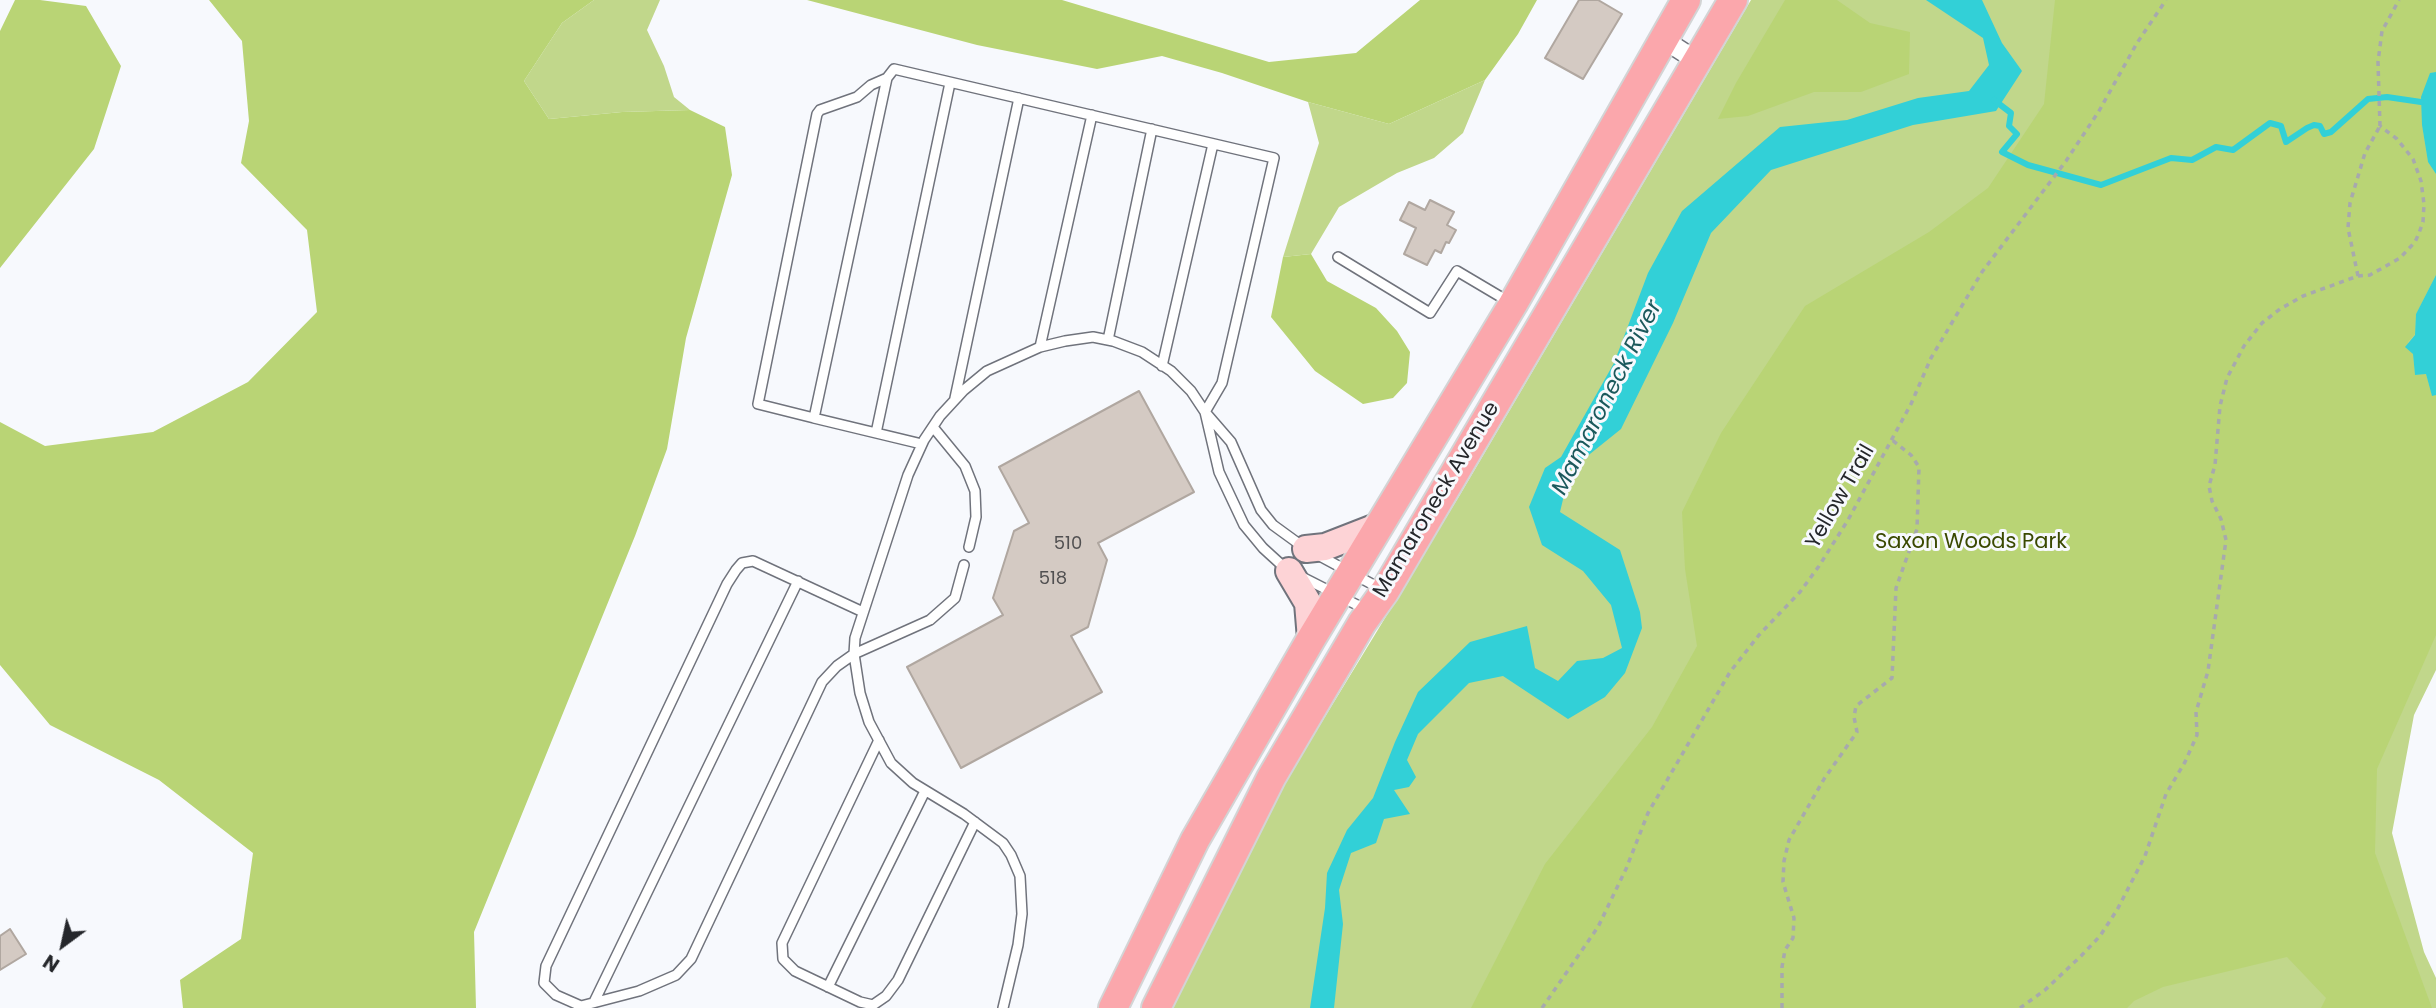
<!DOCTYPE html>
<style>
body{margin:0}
#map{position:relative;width:2436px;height:1008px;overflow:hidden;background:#f7f9fd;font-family:Poppins,sans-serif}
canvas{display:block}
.north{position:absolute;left:28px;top:910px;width:70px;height:70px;-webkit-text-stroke:5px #f7f9fd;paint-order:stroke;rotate:213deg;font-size:19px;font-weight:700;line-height:28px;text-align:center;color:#25272b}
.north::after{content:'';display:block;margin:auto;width:24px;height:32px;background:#25272b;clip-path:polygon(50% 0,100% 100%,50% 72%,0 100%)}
</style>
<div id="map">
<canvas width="2436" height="1008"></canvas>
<div class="north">N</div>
</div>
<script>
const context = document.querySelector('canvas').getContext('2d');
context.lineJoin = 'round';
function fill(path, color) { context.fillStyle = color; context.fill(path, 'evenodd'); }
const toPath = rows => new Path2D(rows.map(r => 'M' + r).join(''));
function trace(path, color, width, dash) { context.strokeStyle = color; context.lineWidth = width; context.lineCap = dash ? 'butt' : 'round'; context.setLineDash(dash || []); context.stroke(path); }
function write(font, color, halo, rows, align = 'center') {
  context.font = font + ' Poppins,sans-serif'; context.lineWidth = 6; context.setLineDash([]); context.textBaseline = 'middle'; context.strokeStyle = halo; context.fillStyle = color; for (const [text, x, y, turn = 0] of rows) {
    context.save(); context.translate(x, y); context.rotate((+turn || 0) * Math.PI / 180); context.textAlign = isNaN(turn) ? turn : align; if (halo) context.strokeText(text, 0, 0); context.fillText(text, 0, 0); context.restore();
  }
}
const green = toPath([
 [594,0,660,0,647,30,664,66,674,97,690,110,622,112,549,119,524,81,562,23],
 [1751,0,2436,0,2436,670,2414,715,2392,833,2424,952,2436,978,2436,1008,1168,1008,1247,845,1458,498],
 [1485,80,1463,133,1434,158,1397,173,1339,207,1311,254,1283,257,1319,143,1308,102,1389,124]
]);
const forest = toPath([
 [15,0,40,0,86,6,121,66,94,149,0,268,0,31],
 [209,0,594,0,562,23,524,81,549,119,622,112,690,110,725,127,732,175,686,338,667,449,635,536,474,932,476,1008,183,1008,180,980,241,939,253,853,159,780,50,725,0,665,0,422,45,446,153,432,248,382,317,312,307,230,241,163,249,121,242,41],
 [807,0,1062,0,1269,62,1356,53,1420,0,1537,0,1518,34,1485,80,1389,124,1308,102,1222,73,1162,56,1097,69,977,45],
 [1785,0,1837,0,1870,23,1910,32,1909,74,1861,92,1814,92,1748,116,1718,119,1736,83],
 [2055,0,2436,0,2436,72,2430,73,2422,125,2428,162,2436,174,2436,275,2416,314,2415,334,2408,342,2413,354,2415,375,2426,374,2432,395,2436,395,2436,635,2377,769,2375,853,2432,1008,2321,1008,2326,998,2287,957,2163,987,2134,1001,2127,1008,1471,1008,1545,864,1652,727,1697,646,1685,569,1682,512,1721,433,1805,306,1929,232,1988,188,2044,104],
 [1311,254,1327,281,1376,308,1397,331,1410,352,1407,383,1393,398,1363,404,1315,371,1271,317,1283,257]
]);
const water = toPath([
 [1926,0,1982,0,2002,43,2022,71,1996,111,1913,125,1771,170,1711,233,1673,323,1621,429,1570,470,1560,512,1620,550,1640,612,1642,628,1625,673,1605,697,1568,719,1503,676,1469,683,1418,734,1407,760,1416,777,1409,787,1394,790,1410,814,1384,819,1376,843,1351,853,1339,890,1343,924,1334,1008,1310,1008,1325,908,1327,873,1347,830,1373,798,1395,742,1418,692,1470,642,1527,626,1535,668,1558,681,1577,661,1603,658,1622,648,1611,605,1583,571,1542,545,1529,507,1545,468,1561,457,1614,363,1648,273,1682,211,1780,127,1847,120,1918,98,1969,91,1989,65,1983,38],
 [2436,72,2436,174,2428,162,2422,125,2421,97,2430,73],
 [2436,275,2436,395,2432,396,2426,374,2415,375,2413,354,2405,347,2415,335,2416,314]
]);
const stream = toPath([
 [1994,100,2011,113,2009,126,2017,134,2002,152,2028,165,2101,185,2171,158,2192,160,2216,147,2233,150,2270,123,2281,126,2286,142,2307,128,2314,125,2320,126,2324,134,2331,132,2368,99,2387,97,2421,102]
]);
const building = toPath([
 [1579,0,1598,0,1622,14,1583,79,1545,58,1579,0],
 [1430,200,1454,212,1447,225,1456,230,1449,243,1446,242,1441,253,1435,250,1427,265,1404,254,1416,228,1400,220,1409,202,1425,210,1430,200],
 [1139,391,1194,492,1098,543,1107,560,1088,627,1071,636,1102,692,961,768,907,667,1003,615,993,598,1014,531,1029,523,999,467,1139,391],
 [10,929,26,954,0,970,0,936,10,929]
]);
const path = toPath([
 [2380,126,2378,62,2382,31,2399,0],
 [2358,276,2348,228,2350,203,2365,153,2380,126],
 [1542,1008,1598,927,1626,869,1648,813,1730,672,1759,635,1800,592,1819,566,1848,520,1911,404,1931,358,1982,272,2066,161,2099,111,2137,43,2166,0],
 [1782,1008,1782,967,1785,950,1793,938,1794,918,1783,882,1784,861,1789,840,1824,779,1857,732,1854,717,1856,706,1892,678,1896,588,1917,529,1919,467,1911,455,1892,440],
 [2020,1008,2045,990,2081,956,2100,936,2117,910,2145,856,2166,794,2185,762,2197,735,2196,712,2208,671,2226,540,2221,519,2212,501,2209,486,2215,465,2220,406,2227,378,2244,346,2262,323,2280,309,2303,296,2358,276,2370,275,2400,258,2415,242,2419,233,2423,222,2424,204,2421,181,2413,159,2397,139,2380,126]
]);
const service = toPath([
 [1338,257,1430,313,1457,271,1511,303],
 [1108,340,1152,129],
 [1040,347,1092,115],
 [1162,366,1213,144],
 [955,398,1019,98],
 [814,418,758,404,817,114,820,110,857,97,871,85,887,78],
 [933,427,965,466,975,491,976,517,969,547],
 [876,433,950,83],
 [922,444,814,418,887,78,894,69,1274,158,1222,383,1205,412,1219,472,1244,525,1263,548,1286,569],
 [1318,555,1383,590],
 [1302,577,1367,610],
 [863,612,753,561,742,563,736,570,727,584,546,966,544,983,556,995,581,1006,639,991,676,975,691,959,822,682,837,666,854,654,930,620,955,598,964,565],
 [879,740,782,943,783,959,795,971,860,1002,873,1005,886,996,898,980,975,822],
 [828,987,925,791],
 [594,1002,798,581],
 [1003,1008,1018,945,1022,914,1020,876,1011,855,1003,843,964,814,913,783,891,763,869,722,860,693,854,654,855,638,908,475,924,440,940,416,964,390,987,371,1040,347,1065,341,1093,337,1113,341,1142,352,1171,371,1191,391,1205,412,1231,442,1261,510,1273,525,1306,549]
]);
const minor = toPath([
 [1663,39,1697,61]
]);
const secondary = toPath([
 [1306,549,1325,547,1379,526],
 [1289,571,1308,603,1311,639]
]);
const primary = toPath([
 [1113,1008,1195,840,1311,639,1513,304,1686,0],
 [1156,1008,1271,778,1362,623,1385,591,1733,0]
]);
const numberNames = [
 ["510",1068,544],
 ["518",1053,579]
];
const streetNames = [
 ["Yellow Trail",1841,497,-60],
 ["Mamaroneck Avenue",1437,500,-59]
];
const parkNames = [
 ["Saxon Woods Park",1971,543]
];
const waterNames = [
 ["Mamaroneck River",1608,398,-63]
];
fill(green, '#c1d78b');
fill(forest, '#b9d475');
fill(water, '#32d0d7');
trace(stream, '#32d0d7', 6);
fill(building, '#d4cac3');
trace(building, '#b0a7a0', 2);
trace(service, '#70737c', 12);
trace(minor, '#70737c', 21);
trace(secondary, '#70737c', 30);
trace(primary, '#d3d4d5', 32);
trace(path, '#a7a9ad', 3.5, [5, 5]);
trace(service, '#fff', 9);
trace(minor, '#fff', 18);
trace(secondary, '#fdd3d6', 26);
trace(primary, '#fba7ac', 28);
write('18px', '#515051', null, numberNames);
write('21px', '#25272b', '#f7f9fd', streetNames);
write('21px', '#3a4900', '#f7f9fd', parkNames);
write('italic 23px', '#1b595c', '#f7f9fd', waterNames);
</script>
